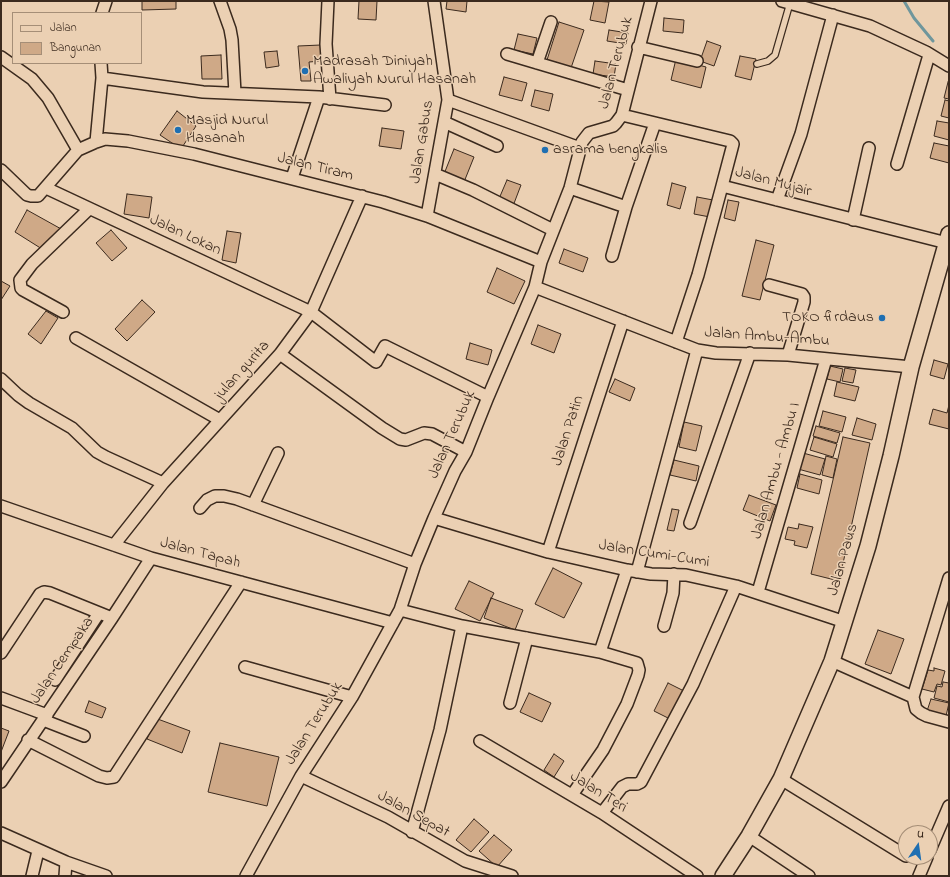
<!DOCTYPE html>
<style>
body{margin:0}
#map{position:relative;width:950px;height:877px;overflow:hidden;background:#ebd0b3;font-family:"Indie Flower",sans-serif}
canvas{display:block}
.frame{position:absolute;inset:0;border:2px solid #3b2a1e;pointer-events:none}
.legend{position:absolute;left:12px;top:12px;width:130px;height:52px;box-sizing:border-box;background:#ebd0b3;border:1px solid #a58e77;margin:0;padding:5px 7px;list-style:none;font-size:12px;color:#3b2a1e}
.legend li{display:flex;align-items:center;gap:8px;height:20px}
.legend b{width:20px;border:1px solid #a58e77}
.north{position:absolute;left:898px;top:825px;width:40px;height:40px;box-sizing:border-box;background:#ebd0b3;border:1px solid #a58e77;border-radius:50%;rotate:13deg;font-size:11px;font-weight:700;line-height:16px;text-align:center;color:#3b2a1e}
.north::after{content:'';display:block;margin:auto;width:14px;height:18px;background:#1f6fb2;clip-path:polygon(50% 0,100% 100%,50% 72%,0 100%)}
</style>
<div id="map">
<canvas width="950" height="877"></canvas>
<div class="frame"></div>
<ul class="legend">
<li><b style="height:5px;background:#ebd0b3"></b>Jalan</li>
<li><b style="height:11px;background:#cfa987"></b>Bangunan</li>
</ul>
<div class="north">U</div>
</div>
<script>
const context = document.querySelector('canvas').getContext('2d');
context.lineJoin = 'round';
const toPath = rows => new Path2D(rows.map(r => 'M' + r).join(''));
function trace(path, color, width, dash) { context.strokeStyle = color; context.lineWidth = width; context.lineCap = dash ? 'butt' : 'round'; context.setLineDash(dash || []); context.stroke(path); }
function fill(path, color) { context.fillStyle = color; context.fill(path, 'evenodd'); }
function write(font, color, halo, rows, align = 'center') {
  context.font = font + ' "Indie Flower",sans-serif'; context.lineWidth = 3; context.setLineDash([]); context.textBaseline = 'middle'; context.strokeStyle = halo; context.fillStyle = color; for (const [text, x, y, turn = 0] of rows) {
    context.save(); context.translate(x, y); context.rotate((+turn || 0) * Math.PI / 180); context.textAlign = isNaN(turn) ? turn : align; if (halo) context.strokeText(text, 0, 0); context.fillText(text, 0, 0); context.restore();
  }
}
const stream = toPath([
 [904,1,914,18,933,41]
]);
const building = toPath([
 [142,1,176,1,176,9,142,10,142,1],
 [359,1,377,1,376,20,358,19,359,1],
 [447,1,467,1,466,12,446,9,447,1],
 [594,1,609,2,605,23,590,20,594,1],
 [664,18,684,20,683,33,663,31,664,18],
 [559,22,584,30,571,68,547,60,559,22],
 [609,30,628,33,626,44,607,41,609,30],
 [518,34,537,38,533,54,514,50,518,34],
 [707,41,721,46,714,66,700,61,707,41],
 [321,45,321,61,309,62,311,81,301,81,298,46,321,45],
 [277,51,279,66,266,68,264,52,277,51],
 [221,55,222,79,202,79,201,56,221,55],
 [740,56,756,59,751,80,735,76,740,56],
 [676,59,706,67,701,88,671,80,676,59],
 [595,61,616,64,614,77,593,74,595,61],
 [504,77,527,83,522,101,499,95,504,77],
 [948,82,949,83,949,99,944,98,948,82],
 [535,90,553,94,549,111,531,106,535,90],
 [945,100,949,101,949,118,941,116,945,100],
 [177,111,196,126,181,149,160,135,177,111],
 [937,121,949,123,949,140,934,136,937,121],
 [382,128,404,131,401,149,379,146,382,128],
 [934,143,949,146,949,163,930,158,934,143],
 [454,149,474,157,464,182,444,174,454,149],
 [507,180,521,185,513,206,498,201,507,180],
 [672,183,686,187,680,209,667,205,672,183],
 [127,194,152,197,149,218,124,214,127,194],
 [697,197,713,200,710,217,694,214,697,197],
 [728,200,739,202,735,221,724,218,728,200],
 [27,210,63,230,42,249,15,232,27,210],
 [111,230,127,248,112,261,96,243,111,230],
 [227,231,241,233,236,263,222,260,227,231],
 [756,240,774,245,760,300,742,296,756,240],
 [564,249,588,258,583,272,559,263,564,249],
 [497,268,525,281,514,304,487,292,497,268],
 [1,281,10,286,1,300,1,281],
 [142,300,155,312,127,341,115,329,142,300],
 [46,311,58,318,41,344,28,334,46,311],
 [538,325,561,334,554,353,531,344,538,325],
 [470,343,492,350,488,365,466,359,470,343],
 [934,360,948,364,944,379,930,375,934,360],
 [830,366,843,369,840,382,827,379,830,366],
 [845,368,856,370,853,383,842,381,845,368],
 [615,379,635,388,630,401,609,392,615,379],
 [837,382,859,387,855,401,834,396,837,382],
 [949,405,949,429,929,424,933,409,947,413,949,405],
 [823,411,846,417,842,432,819,426,823,411],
 [857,418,876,424,872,440,852,435,857,418],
 [684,422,702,426,696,451,679,447,684,422],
 [816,426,840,433,837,443,813,436,816,426],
 [814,437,837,444,833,457,810,450,814,437],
 [843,437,870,443,839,581,811,574,843,437],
 [803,453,825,459,820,475,798,469,803,453],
 [826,456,837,459,833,478,822,475,826,456],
 [674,460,699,466,696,481,670,475,674,460],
 [800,474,822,480,819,494,797,488,800,474],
 [749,495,776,505,770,521,743,510,749,495],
 [672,509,679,510,674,531,667,530,672,509],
 [799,524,813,527,807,548,794,545,795,541,785,539,788,527,798,529,799,524],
 [553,568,582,583,564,618,535,604,553,568],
 [469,581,494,593,480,621,455,609,469,581],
 [491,598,523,610,515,630,484,618,491,598],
 [878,630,904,639,891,674,865,664,878,630],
 [934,668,945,671,941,685,937,684,934,692,922,689,928,670,934,671,934,668],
 [943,682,949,683,949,702,934,698,937,686,942,687,943,682],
 [668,683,684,691,670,719,654,711,668,683],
 [529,693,551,703,542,722,520,712,529,693],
 [931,699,949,703,946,716,927,711,931,699],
 [89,701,106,708,102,718,85,712,89,701],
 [155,718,190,731,182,753,147,739,155,718],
 [1,728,9,731,1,752,1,728],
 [220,743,279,757,267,806,208,792,220,743],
 [554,754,564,761,554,777,544,770,554,754],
 [474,819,489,832,471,852,456,840,474,819],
 [494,835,512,850,497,867,479,851,494,835]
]);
const lane = toPath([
 [757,64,768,61,775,55,790,3]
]);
const street = toPath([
 [220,1,230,29,232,40,235,93],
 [328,1,326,44,330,99],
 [782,1,870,26,926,52,949,66],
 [102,13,106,1],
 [638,47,697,61],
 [507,54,628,90],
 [1,57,32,79,48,98,78,150,96,142,105,139,128,141,194,154,383,202,427,216,541,262],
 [537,63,551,22],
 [102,78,203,92,319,97,385,105],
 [448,100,580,148],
 [622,115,730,141,733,144,732,148,722,186,947,243],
 [444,122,497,146],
 [96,142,102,78,101,63],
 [897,164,929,55],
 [1,170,27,195,31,196,38,196,78,150],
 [435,174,473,190,553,230],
 [292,178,319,97],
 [46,188,311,312,376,362,385,346,488,397],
 [570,188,626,207],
 [777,200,801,134,833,15],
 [427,216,448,100,434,1],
 [853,220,869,148],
 [612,256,626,207,655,123],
 [769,285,802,294,804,297,804,302,788,355],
 [535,287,697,350,716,353,788,355,911,367],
 [63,312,23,290,21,288,20,280,32,264,89,209],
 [76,338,220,420],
 [676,342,698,275,722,186],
 [280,354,382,428,400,439,406,440,424,433,432,434,466,452],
 [1,379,18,395,29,403,72,428,97,452,106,457,163,483],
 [253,505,278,453],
 [1,506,151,558,393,623],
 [200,508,207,500,215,496,224,496,237,499,415,564],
 [434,518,548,552,627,570,651,574,686,575,736,586,845,622],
 [690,523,750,353],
 [114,545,163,483,280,354,311,312,362,196],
 [548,552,623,321],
 [637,572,697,350],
 [949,578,913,697,916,709,921,713,927,716,949,722],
 [758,592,826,359],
 [400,610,462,626,600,652,637,663,639,670,638,675,627,704,603,750,572,795],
 [664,626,673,593,674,574],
 [600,652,627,570],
 [1,653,34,603,40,594,44,592,50,593,112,618],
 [832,661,913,697],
 [245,667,352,697],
 [55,680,99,613],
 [1,698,47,715],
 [510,703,527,638],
 [43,720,84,736],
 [28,740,99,776,107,778,114,777,241,582],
 [480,741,602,813,697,876],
 [301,776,388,817,465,861,512,876],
 [781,779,906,856],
 [1,782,112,618,151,558],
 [602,813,622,787,628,784,637,784,641,782,693,684,736,586],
 [412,832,440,730,462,626],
 [1,833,66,862,106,876],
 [749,836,809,876],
 [930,850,949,806],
 [32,876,38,851],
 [65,876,66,862],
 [246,876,301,776,352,697,400,610,415,564,434,518,455,471,466,452,488,397,535,287,541,262,570,188,582,142,589,133,613,126,616,123,622,115,651,1],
 [919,876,927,857]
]);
const secondary = toPath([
 [723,876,749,836,781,779,832,661,868,546,891,456,911,367,949,234]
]);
const markers = [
 [305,71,4,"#1f6fb2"],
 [178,130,4,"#1f6fb2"],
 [545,150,4,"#1f6fb2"],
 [882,318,4,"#1f6fb2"]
];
const poiNames = [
 ["Madrasah Diniyah",313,62],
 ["Awaliyah Nurul Hasanah",313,80],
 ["Masjid Nurul",186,121],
 ["Hasanah",186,139],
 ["asrama bengkalis",553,150],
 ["TOKO firdaus",874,318,"right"]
];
const streetNames = [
 ["Jalan Terubuk",617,63,-75],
 ["Jalan Gabus",423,142,-81],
 ["Jalan Tiram",315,168,14],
 ["Jalan Mujair",773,183,15],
 ["Jalan Lokan",185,236,25],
 ["Jalan Ambu-Ambu",767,338,4],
 ["julan gurita",243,371,-48],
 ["Jalan Patin",569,431,-72],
 ["Jalan Terubuk",453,435,-66],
 ["Jalan Ambu - Ambu I",777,471,-74],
 ["Jalan Tapah",200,554,15],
 ["Jalan Cumi-Cumi",654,555,9],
 ["Jalan Paus",844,560,-74],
 ["Jalan Cempaka",63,661,-56],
 ["Jalan Terubuk",315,724,-58],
 ["Jalan Teri",598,793,32],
 ["Jalan Sepat",413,815,29]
];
trace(stream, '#6f969c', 3);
fill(building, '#cfa987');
trace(building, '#3b2a1e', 1);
trace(lane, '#3b2a1e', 8);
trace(street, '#3b2a1e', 14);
trace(secondary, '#3b2a1e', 18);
trace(lane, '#ebd0b3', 5.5);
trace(street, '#ebd0b3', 11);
trace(secondary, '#ebd0b3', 15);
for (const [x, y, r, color] of markers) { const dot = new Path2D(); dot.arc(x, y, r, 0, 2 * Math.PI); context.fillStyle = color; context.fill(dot); trace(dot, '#ebd0b3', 1.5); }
write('16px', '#3b2a1e', '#ebd0b3', poiNames, 'left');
write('16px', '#3b2a1e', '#ebd0b3', streetNames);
</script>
